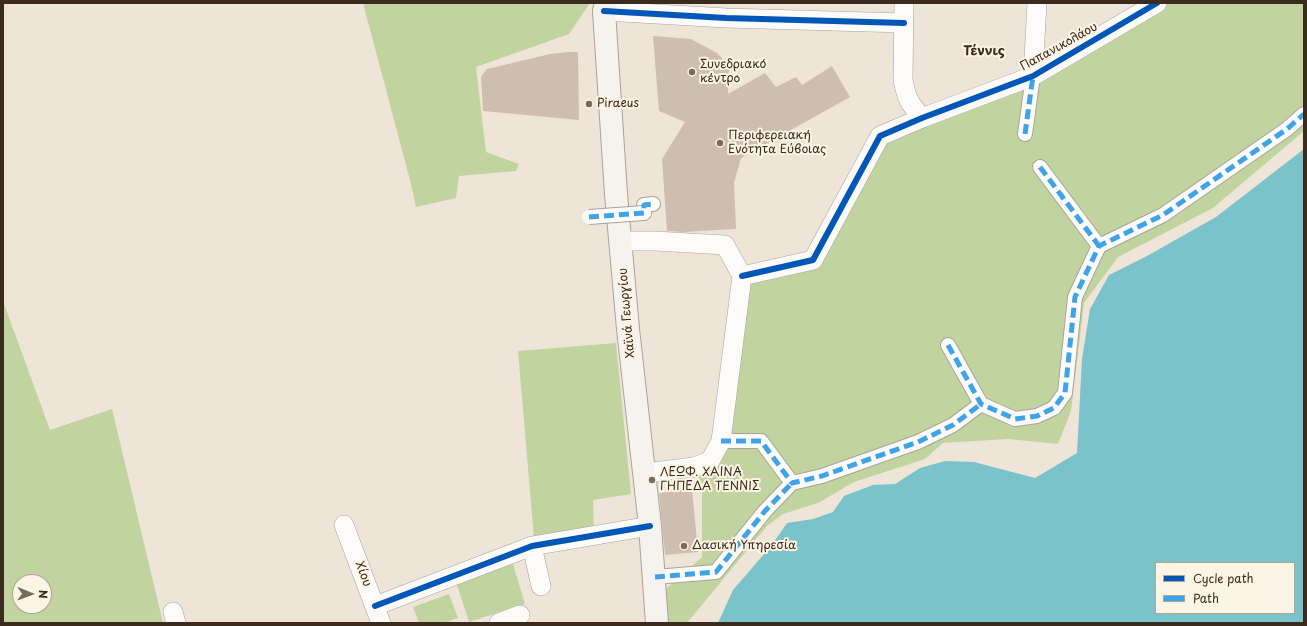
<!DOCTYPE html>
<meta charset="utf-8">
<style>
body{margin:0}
#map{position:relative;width:1307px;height:626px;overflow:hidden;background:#eee5d8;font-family:"Playpen Sans",sans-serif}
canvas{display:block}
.frame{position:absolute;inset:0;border:4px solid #3b2a1e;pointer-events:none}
.legend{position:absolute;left:1155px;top:562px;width:140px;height:52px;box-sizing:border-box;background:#fcf5e5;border:1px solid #afa495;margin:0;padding:5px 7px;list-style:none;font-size:12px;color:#3b2a1e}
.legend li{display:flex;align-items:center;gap:8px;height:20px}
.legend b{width:20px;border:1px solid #afa495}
.north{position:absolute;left:12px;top:574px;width:40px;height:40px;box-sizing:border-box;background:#fcf5e5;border:1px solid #afa495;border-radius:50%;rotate:91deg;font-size:11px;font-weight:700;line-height:16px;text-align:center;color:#3b2a1e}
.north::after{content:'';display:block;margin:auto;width:14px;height:18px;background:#7a6b5f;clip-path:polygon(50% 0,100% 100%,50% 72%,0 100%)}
</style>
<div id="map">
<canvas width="1307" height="626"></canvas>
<div class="frame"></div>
<ul class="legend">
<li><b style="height:5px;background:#0057b8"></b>Cycle path</li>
<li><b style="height:5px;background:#3fa3ea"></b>Path</li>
</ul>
<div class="north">N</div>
</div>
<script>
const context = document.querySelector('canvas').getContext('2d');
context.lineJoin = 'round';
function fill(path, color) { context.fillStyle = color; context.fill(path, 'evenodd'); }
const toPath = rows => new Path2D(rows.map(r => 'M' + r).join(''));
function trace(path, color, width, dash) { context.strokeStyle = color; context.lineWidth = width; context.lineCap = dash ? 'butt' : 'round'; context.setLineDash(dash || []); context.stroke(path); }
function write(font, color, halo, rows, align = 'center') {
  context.font = font + ' "Playpen Sans",sans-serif'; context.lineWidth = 4; context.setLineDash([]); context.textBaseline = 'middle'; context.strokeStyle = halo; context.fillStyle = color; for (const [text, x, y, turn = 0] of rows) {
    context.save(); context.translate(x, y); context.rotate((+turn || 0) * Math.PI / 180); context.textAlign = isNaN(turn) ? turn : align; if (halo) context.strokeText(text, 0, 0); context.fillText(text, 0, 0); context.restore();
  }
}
const green = toPath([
 [363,3,590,3,569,34,476,67,486,152,519,164,516,171,459,176,456,198,416,207,411,184],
 [1166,3,1304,3,1304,131,1213,208,1118,257,1084,303,1071,411,1058,444,1008,439,943,443,925,459,854,482,818,503,783,514,767,526,687,623,662,623,660,594,702,557,702,483,694,471,710,467,746,278,815,262,883,140],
 [3,301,50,430,112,409,163,623,3,623],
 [20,582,44,582,44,606,20,606],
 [616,343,631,494,593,500,594,529,534,538,518,351],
 [513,564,525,604,469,622,456,582],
 [449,594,458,618,444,623,419,623,413,607]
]);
const water = toPath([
 [1304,149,1304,623,718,623,733,590,771,546,787,523,813,519,833,512,844,496,873,485,895,484,920,468,945,461,974,462,1035,478,1077,453,1082,359,1090,309,1109,275,1147,256,1216,217],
 [1156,563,1294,563,1294,613,1156,613]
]);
const building = toPath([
 [653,36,691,39,717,53,729,66,728,94,765,73,776,87,796,77,802,85,832,66,850,97,741,158,734,183,736,229,684,232,667,231,662,159,685,122,659,111],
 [569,52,578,52,579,120,483,111,481,77,487,69,550,54],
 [692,490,698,552,665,555,659,493]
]);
const pedestrian = toPath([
 [1025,134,1033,76],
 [1040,167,1099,246],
 [644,213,644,205,653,204],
 [948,345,981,404,1015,419,1037,416,1054,408,1065,393,1075,297,1099,246,1163,215,1287,129,1304,114],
 [721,441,761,441,792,483,822,476,918,442,953,425,981,404],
 [655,577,716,572,765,511,792,483]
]);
const minor = toPath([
 [904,3,903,81,907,96,911,104,922,118],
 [604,11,726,18,904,23],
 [1033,76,1037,3],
 [621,241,655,241,725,245,742,276,721,441,710,461,694,467,645,473],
 [742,276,813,260,880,136,922,118,1033,76,1157,3],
 [344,525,381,623],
 [532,546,541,586],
 [375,606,532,546,650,526],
 [173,612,176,623],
 [499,623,520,615]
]);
const secondary = toPath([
 [606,3,604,11,616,194,628,329,650,526,657,623]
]);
const pedestrianBridge = toPath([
 [589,217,644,213]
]);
const quiet = toPath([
 [1025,134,1033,76],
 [1040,167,1099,246],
 [589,217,644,213,644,205,653,204],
 [948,345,981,404,1015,419,1037,416,1054,408,1065,393,1075,297,1099,246,1163,215,1287,129,1304,114],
 [721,441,761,441,792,483,822,476,918,442,953,425,981,404],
 [655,577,716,572,765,511,792,483]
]);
const cycleway = toPath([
 [604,11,726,18,904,23],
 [742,276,813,260,880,136,922,118,1033,76,1157,3],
 [375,606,532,546,650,526]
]);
const markers = [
 [692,72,4,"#7a6b5f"],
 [589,104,4,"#7a6b5f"],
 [720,143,4,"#7a6b5f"],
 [652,480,4,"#7a6b5f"],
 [684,546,4,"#7a6b5f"]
];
const streetNames = [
 ["Παπανικολάου",1059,47,-29],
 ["Χαϊνά Γεωργίου",627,313,-95],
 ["Χίου",363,574,69]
];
const poiNames = [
 ["Συνεδριακό",700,65],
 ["κέντρο",700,79],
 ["Piraeus",597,104],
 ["Περιφερειακή",728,136],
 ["Ενότητα Εύβοιας",728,150],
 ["ΛΕΩΦ. ΧΑΙΝΑ",660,473],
 ["ΓΗΠΕΔΑ ΤΕΝΝΙΣ",660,487],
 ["Δασική Υπηρεσία",692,546]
];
const neighbourhoodNames = [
 ["Τέννις",984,51]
];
fill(green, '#c1d4a0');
fill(water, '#7ac3cb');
fill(building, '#cdbeb0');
trace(pedestrian, '#aaa29a', 16);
trace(minor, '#aaa29a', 20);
trace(secondary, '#aaa29a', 24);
trace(pedestrian, '#fcfbf9', 14);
trace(minor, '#fcfbf9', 19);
trace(secondary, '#f6f3ee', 22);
trace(pedestrianBridge, '#aaa29a', 16, []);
trace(pedestrianBridge, '#fcfbf9', 14);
trace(quiet, '#3fa3ea', 5, [10, 5]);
trace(cycleway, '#0057b8', 6);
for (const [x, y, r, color] of markers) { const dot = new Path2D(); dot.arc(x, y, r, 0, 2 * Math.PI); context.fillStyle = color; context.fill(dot); trace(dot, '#fcf5e5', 1.5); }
write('12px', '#3b2a1e', '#fcf5e5', streetNames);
write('12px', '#3b2a1e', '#fcf5e5', poiNames, 'left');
write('bold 13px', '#3b2a1e', '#fcf5e5', neighbourhoodNames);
</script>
